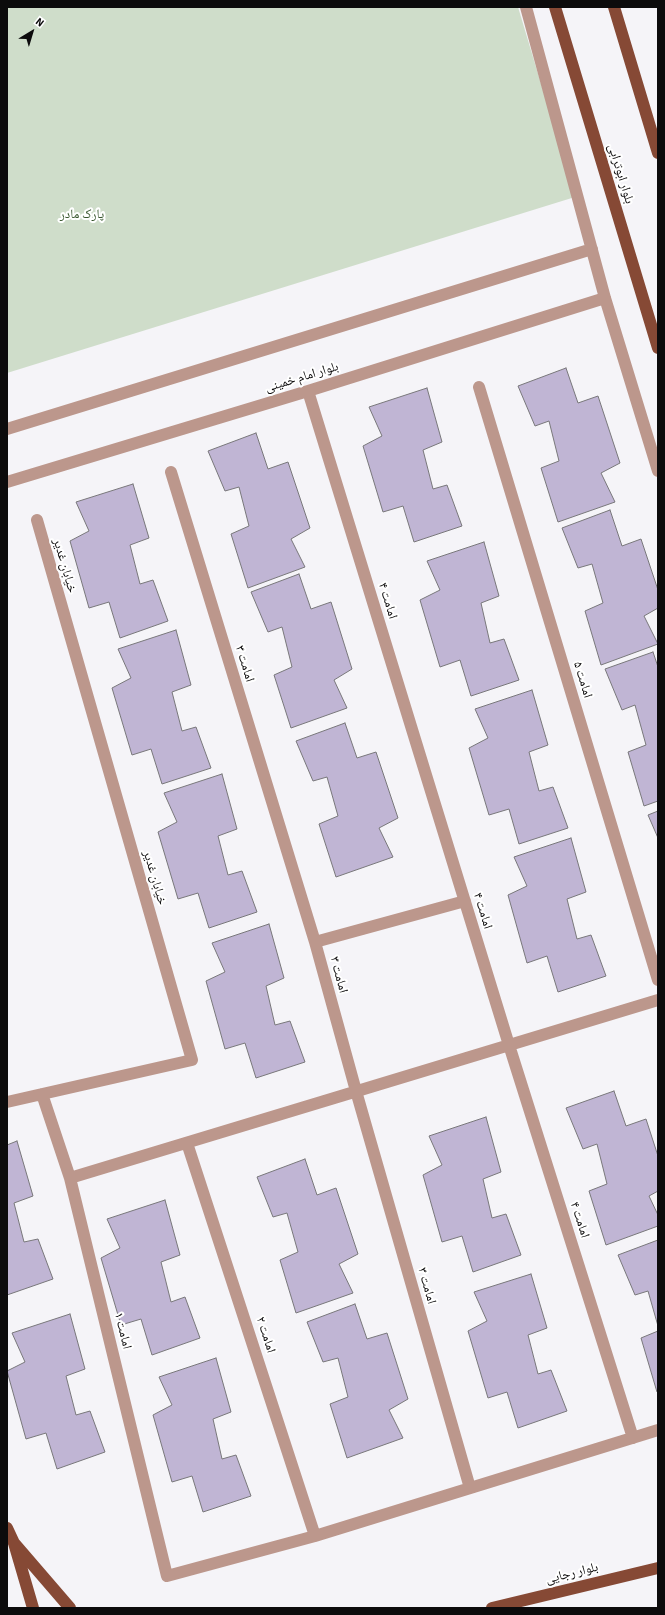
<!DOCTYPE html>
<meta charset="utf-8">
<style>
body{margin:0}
#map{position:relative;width:665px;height:1615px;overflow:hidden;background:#f5f4f8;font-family:"Source Sans 3",sans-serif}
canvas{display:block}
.frame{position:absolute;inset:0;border:8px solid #0c0b0c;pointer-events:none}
.north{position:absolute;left:12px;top:12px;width:40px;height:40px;-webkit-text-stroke:3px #fff;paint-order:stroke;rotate:38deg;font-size:11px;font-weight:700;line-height:16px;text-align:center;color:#0c0b0c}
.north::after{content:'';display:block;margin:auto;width:14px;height:18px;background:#0c0b0c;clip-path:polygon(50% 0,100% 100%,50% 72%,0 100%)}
</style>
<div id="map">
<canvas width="665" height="1615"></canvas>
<div class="frame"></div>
<div class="north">N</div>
</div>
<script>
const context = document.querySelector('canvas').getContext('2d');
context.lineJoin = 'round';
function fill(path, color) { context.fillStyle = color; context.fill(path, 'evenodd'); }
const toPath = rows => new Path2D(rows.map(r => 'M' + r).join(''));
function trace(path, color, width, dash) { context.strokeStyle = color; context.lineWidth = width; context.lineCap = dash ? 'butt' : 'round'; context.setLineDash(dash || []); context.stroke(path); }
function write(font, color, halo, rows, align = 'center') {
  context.font = font + ' "Source Sans 3","Noto Naskh Arabic",sans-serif'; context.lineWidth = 4; context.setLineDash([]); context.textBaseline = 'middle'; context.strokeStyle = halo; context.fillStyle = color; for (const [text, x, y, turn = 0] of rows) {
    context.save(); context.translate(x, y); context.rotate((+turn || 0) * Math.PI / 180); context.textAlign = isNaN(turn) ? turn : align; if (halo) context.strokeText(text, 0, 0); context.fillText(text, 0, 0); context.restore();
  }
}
const green = toPath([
 [7,7,518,7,575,197,7,373]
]);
const building = toPath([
 [566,368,578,403,598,396,620,463,601,473,615,502,558,522,541,468,559,461,549,421,535,426,518,386,566,368],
 [427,388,442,442,423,450,433,489,447,485,462,526,414,542,403,506,383,512,363,446,382,436,369,407,427,388],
 [256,433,268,469,288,462,310,528,291,539,305,567,248,588,231,534,249,526,239,487,225,491,208,451,256,433],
 [133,484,149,538,130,545,140,584,153,580,168,621,120,638,109,602,89,608,70,541,89,531,76,502,133,484],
 [610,510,622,546,641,539,658,590,658,608,644,616,658,644,601,665,585,611,603,603,592,564,578,568,562,528,610,510],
 [484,542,499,596,481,603,490,643,504,639,519,680,471,696,460,660,440,667,420,600,440,590,427,561,484,542],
 [299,574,311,609,331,602,352,669,334,680,347,708,291,728,274,675,292,667,282,627,268,632,251,592,299,574],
 [176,630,191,685,172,692,182,731,196,727,211,768,162,784,151,749,132,755,112,688,131,678,118,649,176,630],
 [653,652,658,667,658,801,644,806,628,752,646,745,635,705,622,710,605,669,653,652],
 [532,690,548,745,529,752,539,791,553,787,568,828,519,844,509,809,489,815,469,748,488,738,475,709,532,690],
 [345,723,357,758,376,752,398,818,379,828,393,857,336,877,319,824,338,816,327,777,313,781,296,741,345,723],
 [222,774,237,829,218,836,228,875,242,871,257,912,209,928,198,893,178,899,158,832,177,822,164,793,222,774],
 [658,811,658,838,648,815,658,811],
 [571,838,586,892,567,899,577,939,591,935,606,976,558,992,547,956,527,963,508,895,527,886,514,857,571,838],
 [269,924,284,978,266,986,275,1025,290,1021,305,1062,256,1078,245,1043,225,1049,206,981,225,972,212,943,269,924],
 [614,1091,626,1126,646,1119,658,1156,658,1191,649,1196,658,1215,658,1226,606,1245,589,1191,607,1184,597,1144,583,1149,566,1108,614,1091],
 [486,1117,501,1172,483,1179,492,1218,506,1214,521,1255,473,1272,462,1236,442,1242,423,1175,442,1165,429,1136,486,1117],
 [17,1141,33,1196,14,1203,24,1242,38,1239,53,1279,7,1295,7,1145,17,1141],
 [305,1159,317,1195,336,1188,358,1254,339,1264,353,1293,296,1313,280,1260,298,1252,287,1213,273,1217,257,1177,305,1159],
 [165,1200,180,1255,161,1262,171,1302,185,1297,200,1338,152,1355,141,1319,121,1325,101,1258,120,1248,107,1219,165,1200],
 [658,1240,658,1326,648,1291,635,1295,618,1255,658,1240],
 [531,1274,547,1328,528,1335,538,1374,551,1370,567,1411,518,1428,507,1392,488,1398,468,1331,487,1321,474,1292,531,1274],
 [355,1304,367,1339,387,1333,408,1399,389,1410,403,1438,347,1458,330,1404,348,1397,338,1358,323,1362,307,1322,355,1304],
 [70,1314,85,1369,66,1376,76,1415,90,1411,105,1452,57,1469,46,1433,26,1439,7,1371,25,1362,12,1333,70,1314],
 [658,1331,658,1391,657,1392,641,1338,658,1331],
 [216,1358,231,1412,213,1419,222,1459,236,1455,251,1496,203,1512,192,1476,172,1482,153,1415,172,1405,159,1377,216,1358]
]);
const minor = toPath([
 [526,7,605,298,658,471],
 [479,387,658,980],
 [308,391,509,1045,633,1438],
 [7,429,592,249],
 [171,472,315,942,356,1091,470,1488],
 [7,482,308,391,605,298],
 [315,942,465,901],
 [42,1094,70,1178,167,1576,315,1536,658,1430],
 [7,1102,192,1060,37,520],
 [187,1143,315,1536],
 [70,1178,658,1000]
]);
const major = toPath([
 [555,7,658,348],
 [614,7,658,153],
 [7,1528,14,1543,33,1608],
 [14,1543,70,1608],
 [492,1608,658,1568]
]);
const streetNames = [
 ["بلوار ابوترابی",620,174,73],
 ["بلوار امام خمینی",302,378,-17],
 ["خیابان غدیر",64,566,74],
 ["امامت ۴",387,601,73],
 ["امامت ۳",244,664,73],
 ["امامت ۵",582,680,73],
 ["خیابان غدیر",154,878,74],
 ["امامت ۴",482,911,73],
 ["امامت ۳",338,975,75],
 ["امامت ۴",579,1220,72],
 ["امامت ۳",426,1286,74],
 ["امامت ۱",122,1331,76],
 ["امامت ۲",265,1335,72],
 ["بلوار رجایی",572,1574,-14]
];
const parkNames = [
 ["پارک مادر",82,215]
];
fill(green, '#cfddca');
fill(building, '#c0b5d4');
trace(building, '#78777a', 1);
trace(minor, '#bc978c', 12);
trace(major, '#864935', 12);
write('13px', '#0c0b0c', '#fff', streetNames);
write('13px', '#34532a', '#fff', parkNames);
</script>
